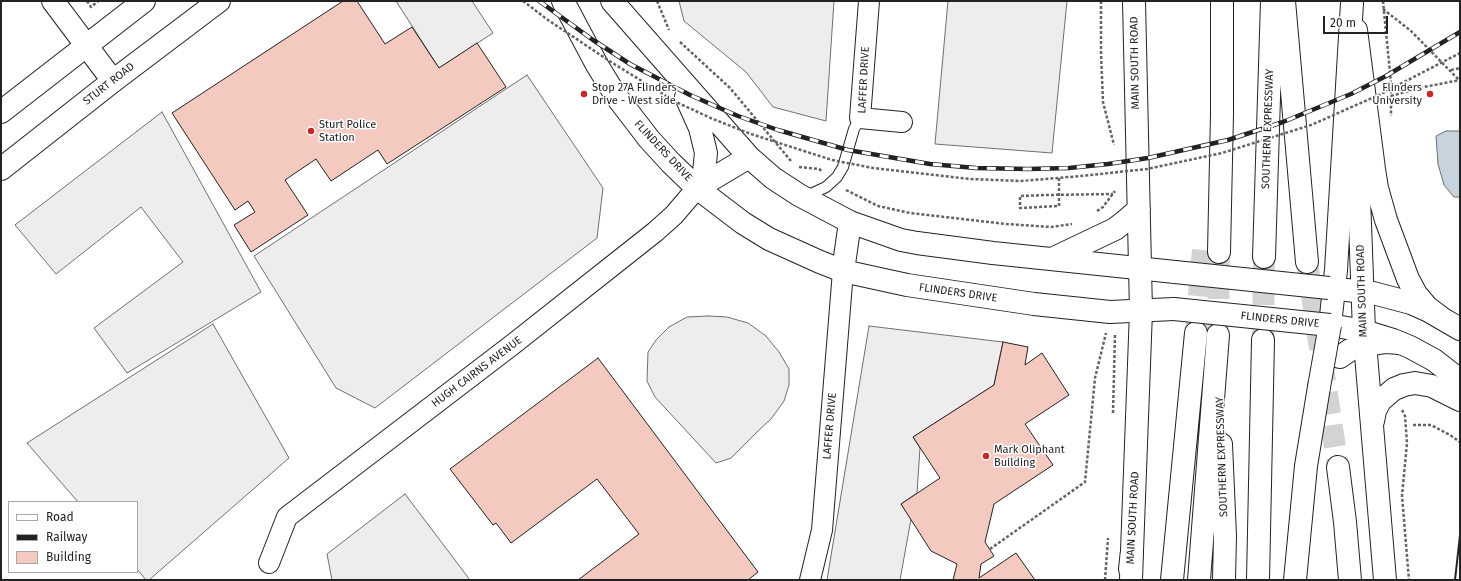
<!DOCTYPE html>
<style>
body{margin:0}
#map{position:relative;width:1461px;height:581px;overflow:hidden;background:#fff;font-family:"Fira Sans",sans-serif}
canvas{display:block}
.frame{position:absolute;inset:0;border:2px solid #222;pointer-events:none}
.legend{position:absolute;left:8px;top:501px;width:130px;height:72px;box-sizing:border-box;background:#fff;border:1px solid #a7a7a7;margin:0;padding:5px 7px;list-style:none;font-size:12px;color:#222}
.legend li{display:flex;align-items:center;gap:8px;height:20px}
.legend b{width:20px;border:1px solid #a7a7a7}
.scale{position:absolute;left:1323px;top:16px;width:65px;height:18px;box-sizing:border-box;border:2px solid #222;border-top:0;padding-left:5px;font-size:12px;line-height:14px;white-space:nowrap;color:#222;-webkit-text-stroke:3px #fff;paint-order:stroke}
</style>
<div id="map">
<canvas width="1461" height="581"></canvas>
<div class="frame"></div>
<ul class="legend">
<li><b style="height:5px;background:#fff"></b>Road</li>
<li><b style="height:5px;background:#222"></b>Railway</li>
<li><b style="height:11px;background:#f3c9c0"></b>Building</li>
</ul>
<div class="scale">20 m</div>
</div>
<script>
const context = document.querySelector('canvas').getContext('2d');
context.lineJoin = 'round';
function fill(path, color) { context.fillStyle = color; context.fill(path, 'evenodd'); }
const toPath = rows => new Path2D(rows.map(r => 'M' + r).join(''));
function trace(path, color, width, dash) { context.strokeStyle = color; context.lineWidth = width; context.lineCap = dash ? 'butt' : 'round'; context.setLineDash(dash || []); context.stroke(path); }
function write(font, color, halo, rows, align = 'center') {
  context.font = font + ' "Fira Sans",sans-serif'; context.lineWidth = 3; context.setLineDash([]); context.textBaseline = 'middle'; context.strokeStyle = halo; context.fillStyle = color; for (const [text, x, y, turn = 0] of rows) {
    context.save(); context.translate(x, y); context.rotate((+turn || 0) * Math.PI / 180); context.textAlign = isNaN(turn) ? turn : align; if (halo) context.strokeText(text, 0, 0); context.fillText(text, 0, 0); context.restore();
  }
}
const parking = toPath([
 [396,1,472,1,493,33,439,68,396,1],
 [679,1,834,1,826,121,773,107,746,72,684,21,679,1],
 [948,1,1067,1,1052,153,935,144,948,1],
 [527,75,603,188,597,238,375,408,336,388,254,256,527,75],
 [162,112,261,292,127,373,94,328,183,262,141,207,56,274,15,225,162,112],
 [708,316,727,317,748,323,766,336,779,352,789,369,789,385,784,401,771,419,759,430,731,458,716,463,655,397,647,381,648,352,656,340,669,327,687,317,708,316],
 [213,324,289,458,149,580,146,580,137,569,137,502,78,502,27,443,213,324],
 [869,326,1003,342,994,385,913,437,920,448,917,493,901,504,911,519,900,580,827,580,869,326],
 [405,494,470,580,332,580,327,554,405,494]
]);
const water = toPath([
 [1446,131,1459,131,1460,132,1460,197,1454,197,1444,185,1438,164,1436,136,1446,131]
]);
const building = toPath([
 [343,1,357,1,385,44,412,27,439,68,477,43,506,87,387,164,378,150,331,181,316,159,285,180,308,215,251,252,234,225,255,212,248,201,235,210,172,113,343,1],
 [1003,342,1028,347,1025,365,1042,353,1069,395,1025,424,1053,465,994,504,985,542,994,556,981,564,979,578,1016,553,1035,580,953,580,957,564,931,551,901,504,940,478,913,437,994,385,1003,342],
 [598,358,758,572,748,580,578,580,639,534,597,479,511,543,496,523,493,525,450,469,598,358]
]);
const motorwayTunnel = toPath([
 [1307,262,1338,467],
 [1196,329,1203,250],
 [1218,332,1219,252],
 [1263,338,1264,257]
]);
const path = toPath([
 [87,1,91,7,98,1],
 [657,1,669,30],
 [1101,1,1101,52,1103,102,1114,145],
 [1383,1,1391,83,1391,116],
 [1383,9,1411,31,1459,80],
 [680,42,730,88,791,161],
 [1451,70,1460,68],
 [1391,96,1424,87,1460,80],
 [799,167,819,169,822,171],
 [1059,178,1059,206,1020,208,1020,196,1047,195,1113,194],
 [846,190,878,206,910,213,1006,224,1051,227,1072,224],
 [1097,211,1103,207,1115,191],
 [1402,410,1405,416,1407,443,1402,496,1409,580],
 [1113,413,1115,334],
 [1413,425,1431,425,1450,435,1460,442],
 [990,549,1085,482,1095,378,1106,333],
 [1105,580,1108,538]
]);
const service = toPath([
 [805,195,811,194,826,187,837,177,843,167,854,129,860,118]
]);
const minor = toPath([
 [869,1,860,118,902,122],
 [269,563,287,517,512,345,655,232,674,215,697,188],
 [810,580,822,530,843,271]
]);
const tertiary = toPath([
 [53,1,113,81],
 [563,1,597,65,616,96,649,139,671,163,697,188,743,223,769,239,820,262,843,271,907,285,1034,304,1110,312,1174,309],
 [612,1,749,157,773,178,799,195,850,222,901,240,917,243,993,253,1175,272],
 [686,97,700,128,706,153,704,172,697,188],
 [697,188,749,157],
 [843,271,850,222],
 [1329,288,1373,293,1411,303,1429,311,1460,329],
 [1330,325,1364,331,1393,340,1410,347,1434,360,1460,380]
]);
const secondary = toPath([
 [1,112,144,1],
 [1,169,113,81,219,1]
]);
const trunk = toPath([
 [1356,30,1374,169,1377,188,1386,220,1408,279,1416,294,1427,307,1439,316],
 [1355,90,1364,331,1385,580],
 [1052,259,1115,229,1124,222,1139,209],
 [1373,421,1375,411,1380,401,1394,389,1404,385,1415,383,1432,386,1460,400],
 [1130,569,1132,551,1141,311,1134,1]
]);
const motorway = toPath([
 [1284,1,1307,262],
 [1219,252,1222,114,1222,1],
 [1264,257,1272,1],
 [1330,325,1336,270,1352,3],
 [1340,357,1350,350,1361,346,1386,342,1400,343],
 [1221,444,1225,536,1224,580],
 [1338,467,1345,522,1350,580],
 [1131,580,1132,551],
 [1172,580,1196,333],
 [1199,580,1218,335],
 [1258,580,1263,340],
 [1295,580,1306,466,1319,387]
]);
const rail = toPath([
 [539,1,593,40,630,64,690,95,738,116,778,130,848,150,930,164,976,168,1028,169,1069,168,1108,164,1148,158,1228,140,1283,122,1351,94,1386,76,1460,32]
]);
const pathBridge = toPath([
 [523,1,548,20,611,62,676,102,713,119,751,134,832,160,873,168,970,179,1021,181,1081,176,1147,169,1222,153,1311,125,1379,95,1460,53]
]);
const tertiaryBridge = toPath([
 [1175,272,1329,288],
 [1174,309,1330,325]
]);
const motorwayBridge = toPath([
 [1319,387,1330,325]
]);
const wall = toPath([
 [1455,580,1460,535]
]);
const markers = [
 [584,94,4,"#c62828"],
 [1430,94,4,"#c62828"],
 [311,131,4,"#c62828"],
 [986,456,4,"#c62828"]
];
const streetNames = [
 ["MAIN SOUTH ROAD",1135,63,-91],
 ["LAFFER DRIVE",864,80,-87],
 ["STURT ROAD",109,84,-38],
 ["SOUTHERN EXPRESSWAY",1268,129,-88],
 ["FLINDERS DRIVE",663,151,47],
 ["MAIN SOUTH ROAD",1362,291,-92],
 ["FLINDERS DRIVE",958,293,8],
 ["FLINDERS DRIVE",1280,320,6],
 ["HUGH CAIRNS AVENUE",477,372,-37],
 ["LAFFER DRIVE",830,426,-85],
 ["SOUTHERN EXPRESSWAY",1222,457,-92],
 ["MAIN SOUTH ROAD",1133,518,-87]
];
const poiNames = [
 ["Stop 27A Flinders",592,88],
 ["Drive - West side",592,101],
 ["Flinders",1422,88,"right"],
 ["University",1422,101,"right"],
 ["Sturt Police",319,125],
 ["Station",319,138],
 ["Mark Oliphant",994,450],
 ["Building",994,463]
];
fill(parking, '#ededed');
trace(parking, '#6f6f6f', 1);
fill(water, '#c7d3dd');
trace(water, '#6f6f6f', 1);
fill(building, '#f3c9c0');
trace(building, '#222', 1);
trace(motorwayTunnel, '#d3d3d3', 22, [22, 11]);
trace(service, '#222', 12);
trace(minor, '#222', 22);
trace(tertiary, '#222', 24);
trace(secondary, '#222', 24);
trace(trunk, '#222', 24);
trace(motorway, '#222', 24);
trace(path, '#646464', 2.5, [3, 2]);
trace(service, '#fff', 10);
trace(minor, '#fff', 20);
trace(tertiary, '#fff', 22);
trace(secondary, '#fff', 22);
trace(trunk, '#fff', 22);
trace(motorway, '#fff', 22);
trace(rail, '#222', 4.5);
trace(rail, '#fff', 3, [9]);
trace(tertiaryBridge, '#222', 24, []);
trace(motorwayBridge, '#222', 24, []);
trace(pathBridge, '#646464', 2.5, [3, 2]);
trace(tertiaryBridge, '#fff', 22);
trace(motorwayBridge, '#fff', 22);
trace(wall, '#222', 2);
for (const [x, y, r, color] of markers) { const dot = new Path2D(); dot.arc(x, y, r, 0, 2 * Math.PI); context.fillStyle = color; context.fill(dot); trace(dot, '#fff', 1.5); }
write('11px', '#222', '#fff', streetNames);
write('11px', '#222', '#fff', poiNames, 'left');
</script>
